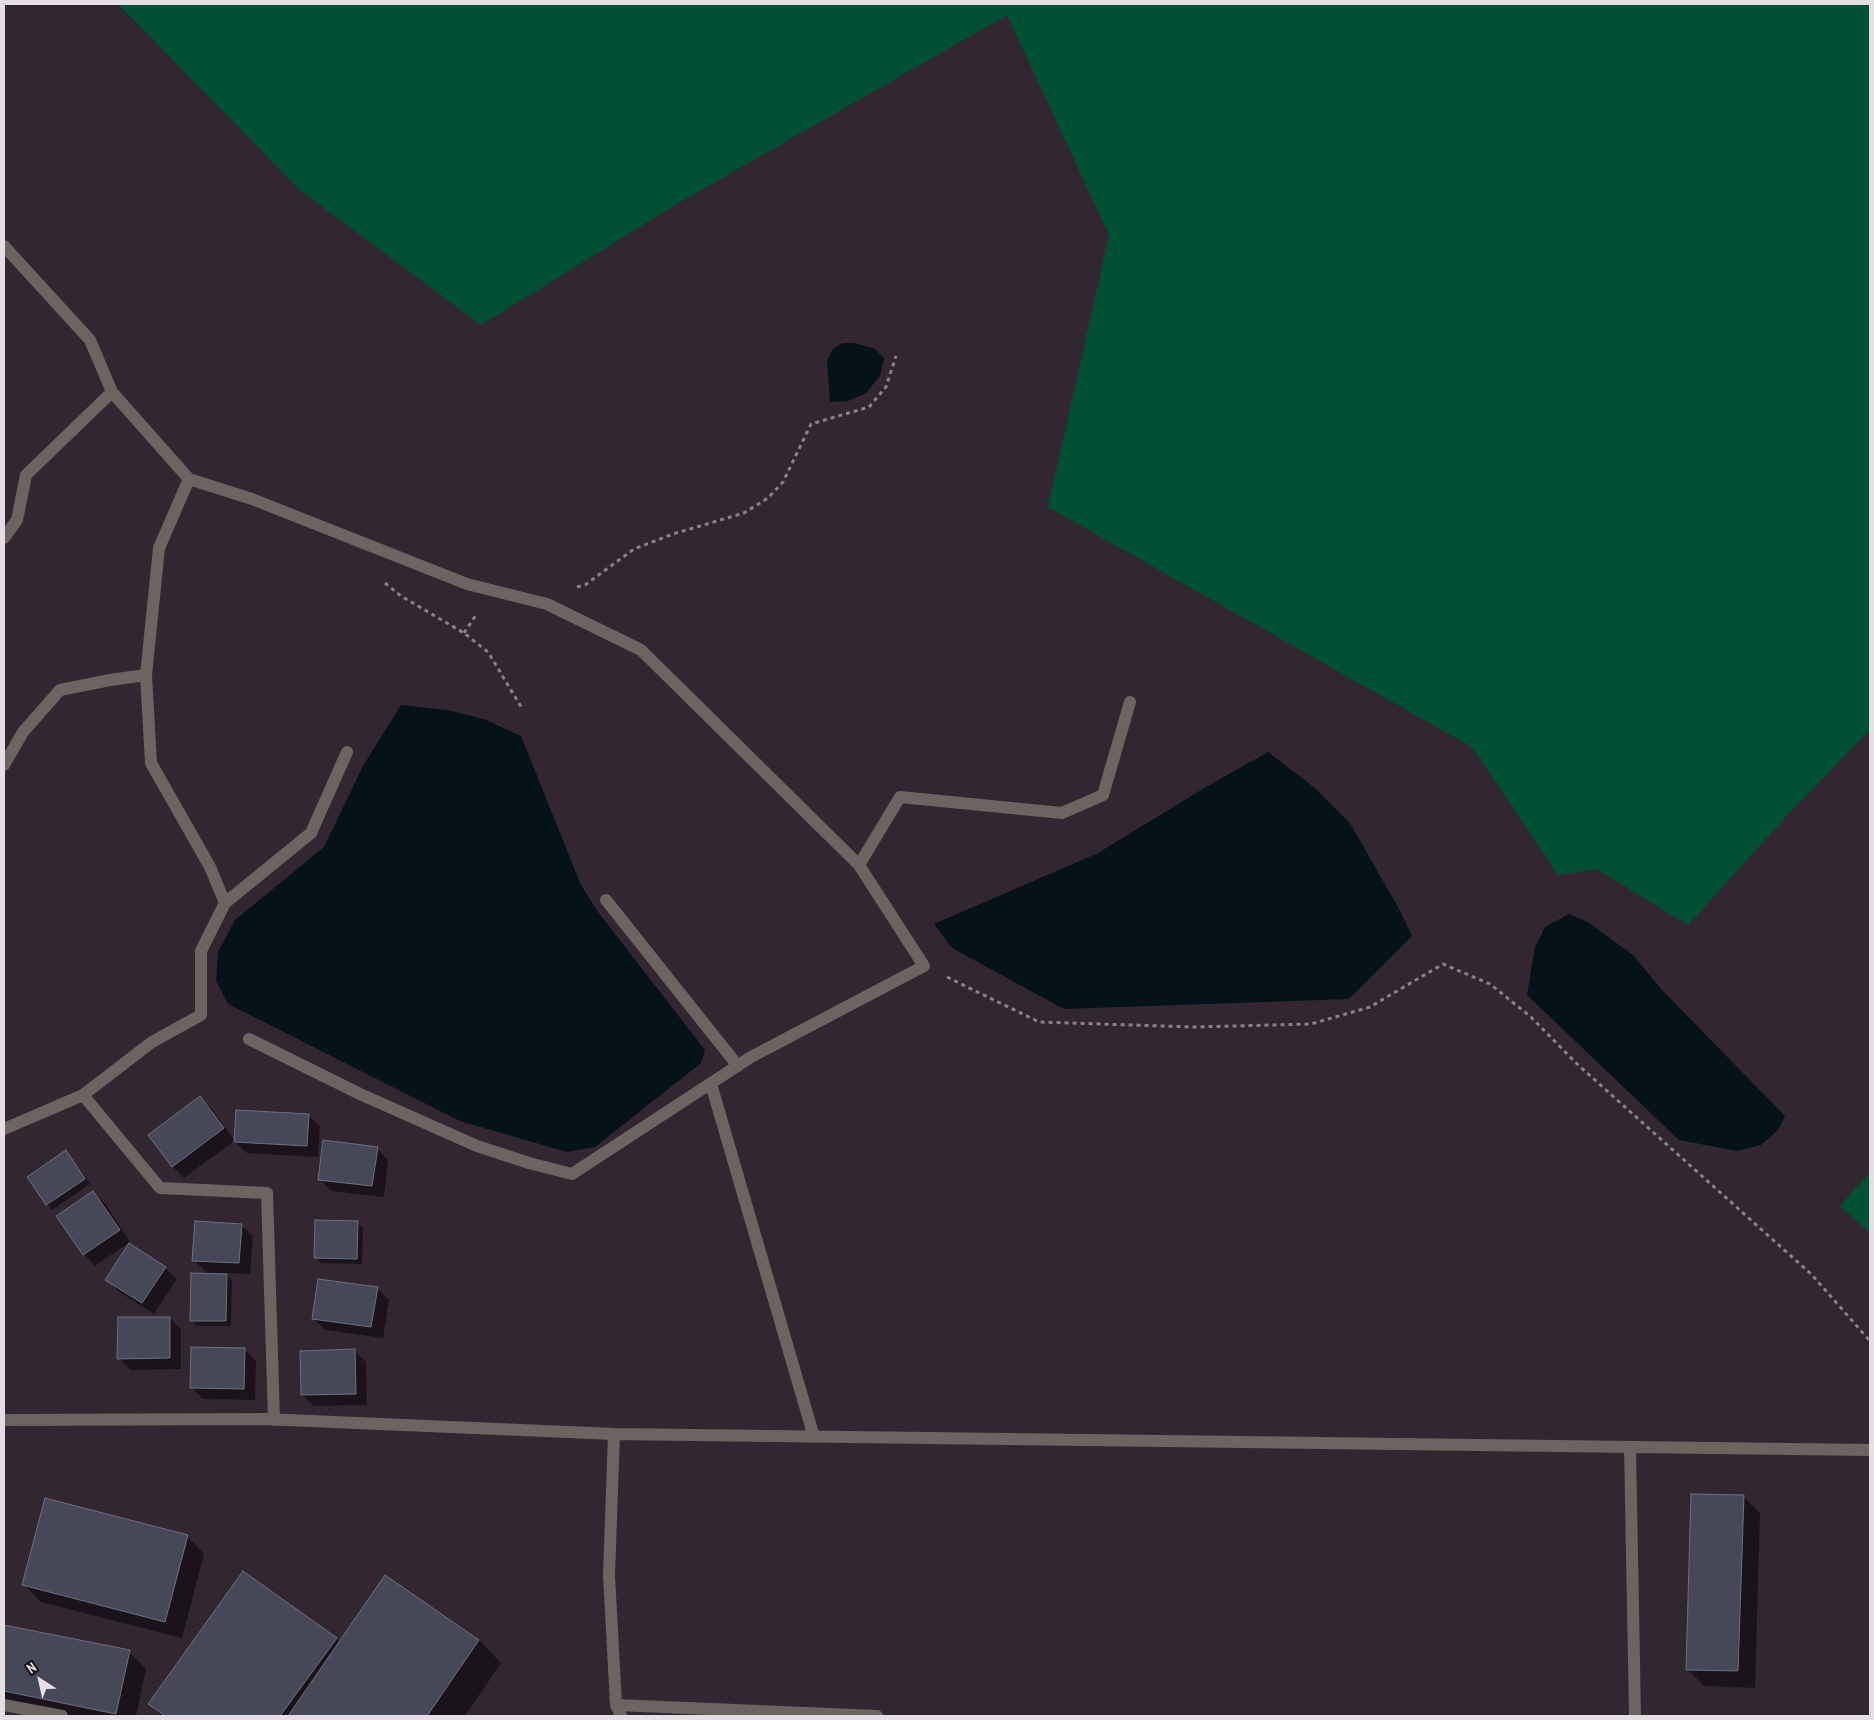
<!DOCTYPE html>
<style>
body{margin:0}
#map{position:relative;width:1874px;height:1720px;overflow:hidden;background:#322631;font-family:"PT Sans Narrow",sans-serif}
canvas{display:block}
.frame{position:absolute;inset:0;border:5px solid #e6dee5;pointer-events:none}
.north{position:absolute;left:15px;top:1655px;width:50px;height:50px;-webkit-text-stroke:4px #161116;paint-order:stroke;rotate:325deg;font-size:14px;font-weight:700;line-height:20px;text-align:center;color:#e6dee5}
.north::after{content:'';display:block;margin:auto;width:18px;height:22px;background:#e6dee5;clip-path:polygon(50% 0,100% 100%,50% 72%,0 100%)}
</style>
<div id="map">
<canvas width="1874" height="1720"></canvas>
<div class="frame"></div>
<div class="north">N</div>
</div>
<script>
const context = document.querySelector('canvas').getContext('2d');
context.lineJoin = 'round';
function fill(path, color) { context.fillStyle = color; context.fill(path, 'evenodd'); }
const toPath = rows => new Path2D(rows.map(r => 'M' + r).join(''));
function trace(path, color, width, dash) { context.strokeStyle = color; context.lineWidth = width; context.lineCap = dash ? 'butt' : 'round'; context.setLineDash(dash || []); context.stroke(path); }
const green = toPath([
 [118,4,1870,4,1870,730,1792,810,1688,925,1597,869,1558,875,1472,747,1048,507,1109,235,1007,15,675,205,481,325,301,191],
 [1870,1172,1870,1233,1840,1206]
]);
const water = toPath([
 [842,343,854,343,875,349,884,358,880,376,866,393,848,401,830,402,827,361,832,350],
 [401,705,447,710,484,719,521,736,581,885,598,912,705,1050,701,1063,595,1147,567,1152,460,1121,228,1004,216,981,218,952,235,920,324,847,363,766],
 [1268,752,1315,788,1350,823,1399,909,1412,936,1349,999,1064,1009,952,948,934,924,1098,853,1206,787],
 [1569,914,1589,923,1633,955,1662,990,1785,1116,1778,1130,1761,1145,1737,1151,1679,1140,1527,995,1535,947,1545,927]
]);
const shadow = toPath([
 [200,1098,212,1109,235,1141,308,1115,320,1126,318,1157,247,1153,234,1141,184,1178,173,1167,150,1135],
 [377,1148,388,1160,384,1197,331,1191,320,1179],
 [66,1152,90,1184,52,1210,28,1177],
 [93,1192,105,1204,130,1242,95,1266,84,1254],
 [357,1222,363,1228,362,1264,321,1263,316,1257],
 [241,1225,253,1236,250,1274,225,1273,232,1280,231,1326,197,1326,191,1320,208,1274,194,1260],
 [165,1268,177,1279,154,1314,118,1291,107,1279],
 [377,1288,389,1300,383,1338,325,1330,313,1318],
 [170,1318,181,1330,181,1369,130,1370,119,1358],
 [244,1349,256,1361,255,1400,203,1399,191,1387],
 [354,1351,366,1362,367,1405,314,1406,302,1395],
 [1743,1496,1760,1513,1755,1688,1704,1686,1687,1669],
 [187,1536,204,1554,182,1638,41,1602,24,1584],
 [385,1576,479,1640,501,1663,465,1716,162,1716,149,1704,336,1638,340,1642],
 [4,1626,129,1652,146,1669,136,1716,61,1716,4,1704]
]);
const building = toPath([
 [200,1096,224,1128,172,1167,148,1135,200,1096],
 [236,1110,309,1114,307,1146,234,1142,236,1110],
 [323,1140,378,1147,372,1186,318,1180,323,1140],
 [66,1150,85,1179,46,1205,27,1177,66,1150],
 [93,1191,120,1230,83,1255,56,1216,93,1191],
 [315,1220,358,1221,357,1259,314,1258,315,1220],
 [195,1221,242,1224,239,1263,192,1261,195,1221],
 [129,1243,166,1267,142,1303,105,1280,129,1243],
 [191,1273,227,1274,226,1321,190,1321,191,1273],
 [318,1279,378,1287,371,1327,312,1319,318,1279],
 [118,1317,170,1317,170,1358,117,1359,118,1317],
 [191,1347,245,1348,244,1389,190,1388,191,1347],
 [355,1349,356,1394,301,1395,300,1351,355,1349],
 [1691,1494,1744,1495,1738,1671,1686,1670,1691,1494],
 [45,1498,188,1535,165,1622,22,1585,45,1498],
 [243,1571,337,1638,280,1716,165,1716,148,1704,243,1571],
 [385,1575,479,1640,427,1716,288,1716,385,1575],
 [4,1625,130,1650,116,1714,4,1691,4,1625]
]);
const path = toPath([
 [385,583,401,596,464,633,488,652,523,710],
 [577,587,585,585,634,549,673,534,744,513,768,498,783,482,811,424,869,407,886,387,896,356],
 [464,633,476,615],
 [947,977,1039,1022,1193,1027,1311,1024,1370,1007,1443,964,1490,984,1531,1017,1576,1063,1811,1274,1870,1341]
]);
const minor = toPath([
 [4,246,90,340,112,392,189,479,252,499,467,584,547,604,641,650,859,865,924,966,751,1057,572,1174,529,1163,477,1146,360,1094,249,1039],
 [4,538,17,520,26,475,112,392],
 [146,675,159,548,189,479],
 [4,765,23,732,60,690,110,680,146,675,151,763,210,867,225,903],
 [859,865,900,797,1062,813,1103,795,1130,702],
 [606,900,738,1066],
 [711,1084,814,1437],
 [83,1095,160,1188,267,1193,274,1420],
 [4,1129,83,1095,152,1042,201,1015,201,951,225,903,311,833,347,752],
 [4,1420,264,1419,614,1434,1870,1450],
 [614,1434,609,1575,616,1705,621,1716],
 [1630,1447,1635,1716],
 [4,1705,62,1716],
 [616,1705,877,1716]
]);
fill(green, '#005133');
fill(water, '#041319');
fill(shadow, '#0007');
fill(building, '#474857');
trace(building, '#6e6f80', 1);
trace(path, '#8b818a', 3, [4, 4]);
trace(minor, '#6c6460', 12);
</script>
